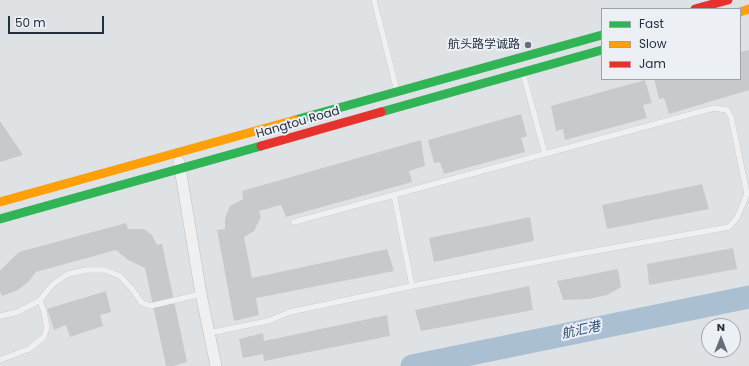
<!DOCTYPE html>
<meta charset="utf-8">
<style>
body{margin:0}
#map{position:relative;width:749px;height:366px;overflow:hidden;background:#dfe2e5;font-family:Poppins,sans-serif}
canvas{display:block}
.legend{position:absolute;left:601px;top:8px;width:140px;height:72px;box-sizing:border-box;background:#ecf0f5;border:1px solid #9ca3ac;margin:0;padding:5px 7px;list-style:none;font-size:12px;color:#252f3f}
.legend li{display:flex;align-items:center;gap:8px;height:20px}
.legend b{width:20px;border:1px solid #9ca3ac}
.north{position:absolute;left:701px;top:318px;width:40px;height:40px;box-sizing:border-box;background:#ecf0f5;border:1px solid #9ca3ac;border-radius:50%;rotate:0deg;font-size:11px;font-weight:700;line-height:16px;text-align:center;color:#252f3f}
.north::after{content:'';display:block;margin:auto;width:14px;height:18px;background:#666e79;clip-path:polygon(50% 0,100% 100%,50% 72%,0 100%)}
.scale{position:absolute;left:8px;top:16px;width:96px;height:18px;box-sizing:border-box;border:2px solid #252f3f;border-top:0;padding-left:5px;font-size:12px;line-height:14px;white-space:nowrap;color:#252f3f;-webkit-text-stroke:3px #ecf0f5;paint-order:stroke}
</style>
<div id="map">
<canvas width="749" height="366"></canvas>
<ul class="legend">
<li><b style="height:5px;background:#30b455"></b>Fast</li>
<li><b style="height:5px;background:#ff9f0a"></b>Slow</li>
<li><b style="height:5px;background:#e5322d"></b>Jam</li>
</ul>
<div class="north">N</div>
<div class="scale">50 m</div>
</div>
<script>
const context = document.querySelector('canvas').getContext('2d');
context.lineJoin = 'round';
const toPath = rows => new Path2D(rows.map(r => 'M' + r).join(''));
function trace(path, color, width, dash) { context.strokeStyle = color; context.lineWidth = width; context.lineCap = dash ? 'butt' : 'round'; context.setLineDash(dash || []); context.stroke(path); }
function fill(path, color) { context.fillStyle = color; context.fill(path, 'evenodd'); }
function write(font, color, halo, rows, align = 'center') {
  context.font = font + ' Poppins,"Noto Sans SC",sans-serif'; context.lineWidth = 4; context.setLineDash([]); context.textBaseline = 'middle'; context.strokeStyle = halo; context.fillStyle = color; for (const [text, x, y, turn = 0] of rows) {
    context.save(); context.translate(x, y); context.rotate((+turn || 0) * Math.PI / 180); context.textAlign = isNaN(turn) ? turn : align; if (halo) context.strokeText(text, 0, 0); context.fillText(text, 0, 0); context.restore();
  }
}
const river = toPath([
 [412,366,749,297]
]);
const building = toPath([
 [749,50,749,90,669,114,664,98,659,99,654,79,740,79,740,52],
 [645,80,652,103,643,105,647,118,565,140,563,129,556,131,551,106],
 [521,114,527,136,521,138,525,152,444,174,440,162,434,163,428,140],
 [0,121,23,155,0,162],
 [421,140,425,166,409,171,412,182,286,217,281,205,259,211,261,217,254,231,244,237,252,278,387,249,394,271,256,298,259,315,234,321,217,230,225,229,225,218,230,206,243,199,242,191],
 [702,184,709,209,607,229,602,205],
 [530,217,534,241,434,262,429,238],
 [126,223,128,229,144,229,152,235,157,245,162,244,187,362,173,366,166,366,145,268,128,260,116,250,36,272,28,282,18,290,2,296,0,292,0,271,19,252],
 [733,248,737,269,649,285,647,264],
 [618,269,621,287,607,295,589,299,563,300,557,281],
 [529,286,533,310,421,331,415,310],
 [106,291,111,312,100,315,103,326,70,337,66,325,54,330,47,309],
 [387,315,390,336,264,361,263,354,243,358,239,339,263,333,264,341]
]);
const lane = toPath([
 [374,0,397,91],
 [523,73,545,154],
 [394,195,412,286],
 [294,222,714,108,727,110,731,117,747,194],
 [0,316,18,312,40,300,53,284,68,274,86,270,105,270,120,276,132,289,141,302,150,306,201,294],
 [209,333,268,321,290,312,412,286,573,255,729,227,737,218,747,194,749,193],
 [0,360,29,349,44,337,47,328,44,312,40,300]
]);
const street = toPath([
 [179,162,201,294,216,366]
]);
const fast = toPath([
 [381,112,602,50],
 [295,120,602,35],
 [0,219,261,146]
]);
const slow = toPath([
 [740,12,749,9],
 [0,202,295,120]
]);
const jam = toPath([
 [695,9,728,0],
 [261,146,381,112]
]);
const markers = [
 [528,45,4,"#666e79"]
];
const poiNames = [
 ["航头路学诚路",520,45]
];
const streetNames = [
 ["Hangtou Road",298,123,-16]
];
const waterNames = [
 ["航汇港",581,331,-12]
];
trace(river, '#abbfd2', 23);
fill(building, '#c7cacd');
trace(lane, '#bdc0c3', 6);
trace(street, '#bdc0c3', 12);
trace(lane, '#eef0f2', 5.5);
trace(street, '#eef0f2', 11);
trace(fast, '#30b455', 9);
trace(slow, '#ff9f0a', 9);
trace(jam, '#e5322d', 9);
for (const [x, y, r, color] of markers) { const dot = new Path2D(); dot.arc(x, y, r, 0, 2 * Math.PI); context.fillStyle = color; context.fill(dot); trace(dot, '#ecf0f5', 1.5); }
write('12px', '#252f3f', '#ecf0f5', poiNames, 'right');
write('12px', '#252f3f', '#ecf0f5', streetNames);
write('italic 13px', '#2d4f75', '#ecf0f5', waterNames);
</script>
